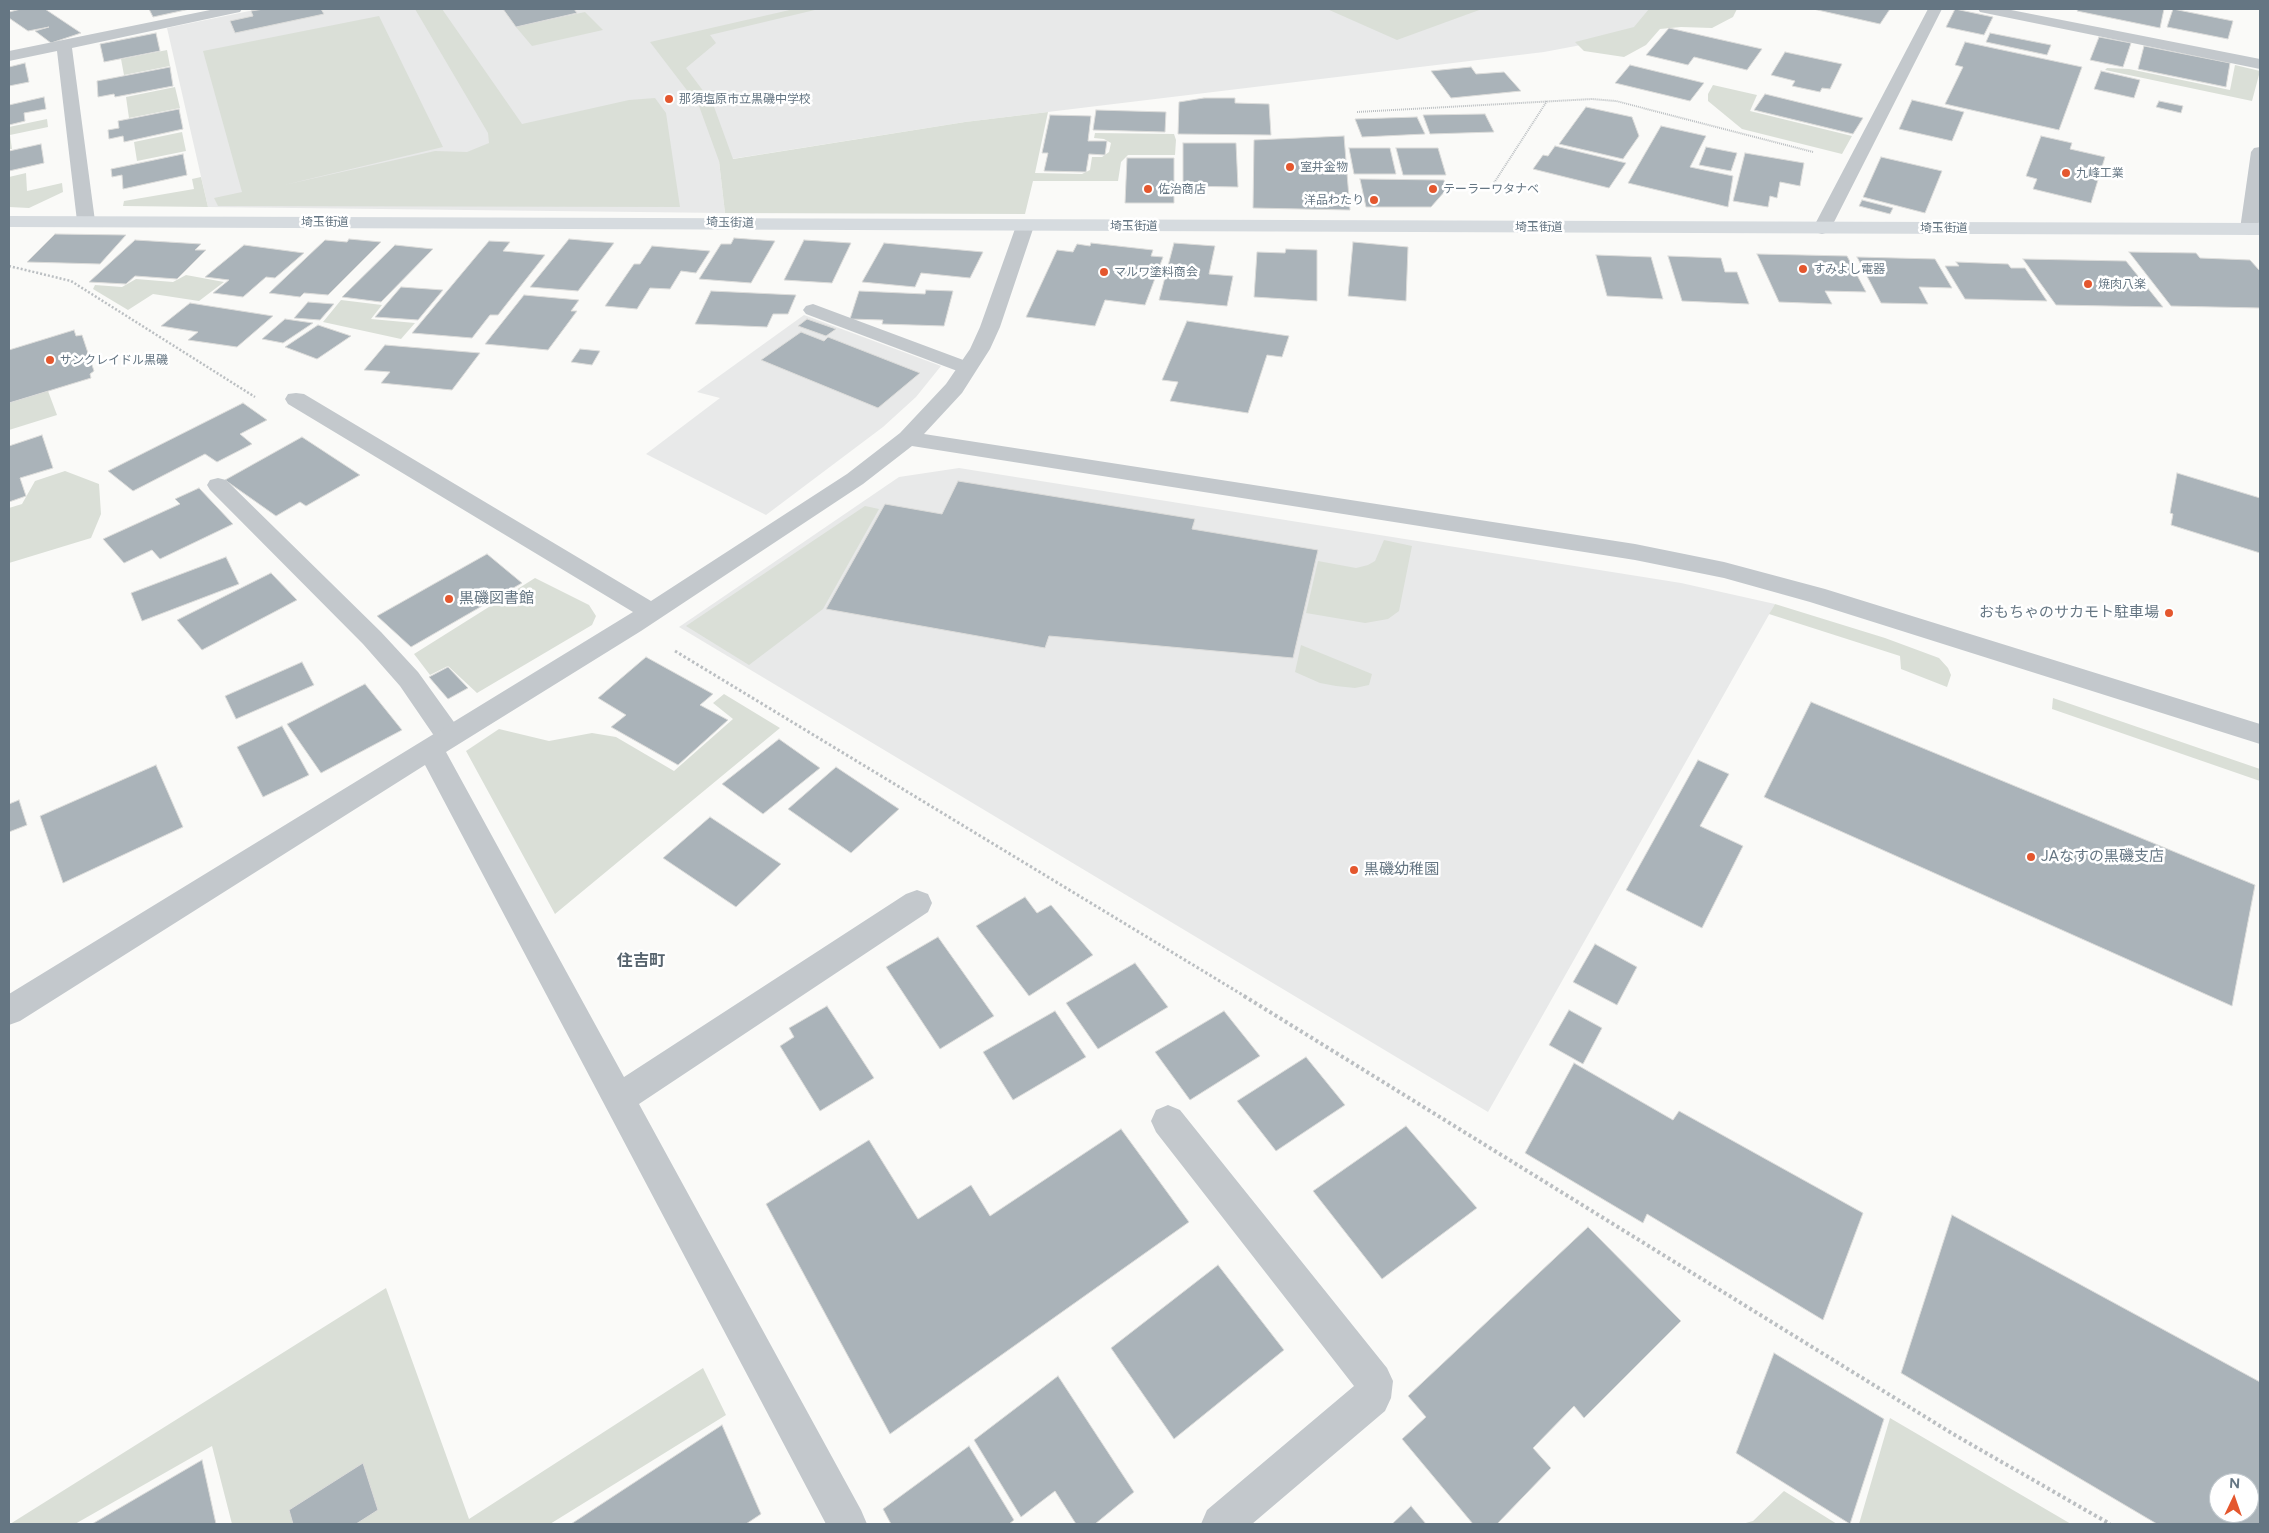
<!DOCTYPE html>
<meta charset="utf-8">
<style>
body{margin:0}
#map{position:relative;width:2269px;height:1533px;overflow:hidden;background:#fafaf8;font-family:Figtree,sans-serif}
canvas{display:block}
.frame{position:absolute;inset:0;border:10px solid #657683;pointer-events:none}
.north{position:absolute;left:2209px;top:1473px;width:50px;height:50px;box-sizing:border-box;background:#fff;border:1px solid #c1c8cd;border-radius:50%;rotate:3deg;font-size:14px;font-weight:700;line-height:20px;text-align:center;color:#657683}
.north::after{content:'';display:block;margin:auto;width:18px;height:22px;background:#e4572e;clip-path:polygon(50% 0,100% 100%,50% 72%,0 100%)}
</style>
<div id="map">
<canvas width="2269" height="1533"></canvas>
<div class="frame"></div>
<div class="north">N</div>
</div>
<script>
const context = document.querySelector('canvas').getContext('2d');
context.lineJoin = 'round';
function fill(path, color) { context.fillStyle = color; context.fill(path, 'evenodd'); }
const toPath = rows => new Path2D(rows.map(r => 'M' + r).join(''));
function trace(path, color, width, dash) { context.strokeStyle = color; context.lineWidth = width; context.lineCap = dash ? 'butt' : 'round'; context.setLineDash(dash || []); context.stroke(path); }
function write(font, color, halo, rows, align = 'center') {
  context.font = font + ' Figtree,"Noto Sans JP",sans-serif'; context.lineWidth = 5; context.setLineDash([]); context.textBaseline = 'middle'; context.strokeStyle = halo; context.fillStyle = color; for (const [text, x, y, turn = 0] of rows) {
    context.save(); context.translate(x, y); context.rotate((+turn || 0) * Math.PI / 180); context.textAlign = isNaN(turn) ? turn : align; if (halo) context.strokeText(text, 0, 0); context.fillText(text, 0, 0); context.restore();
  }
}
const built = toPath([
 [259,9,1667,9,1629,36,1544,52,965,122,719,161,725,213,208,207,167,28],
 [804,315,941,366,916,397,883,427,766,515,646,454,720,398,697,392],
 [959,468,1681,583,1775,604,1488,1112,679,627,899,477]
]);
const green = toPath([
 [415,9,442,9,522,124,629,100,655,98,666,113,680,207,218,206,214,198,242,192,203,51,379,16,443,147,284,185,435,151,467,152,489,143,488,133],
 [794,9,819,9,710,35,716,43,686,68,713,104,733,159,965,122,1048,112,1035,173,1082,174,1090,170,1092,157,1102,157,1109,152,1111,143,1104,139,1094,138,1095,133,1174,134,1176,140,1175,155,1128,155,1121,162,1118,181,1033,181,1025,214,725,213,719,161,699,106,650,42],
 [1327,9,1482,9,1397,40],
 [1649,9,1737,9,1733,17,1712,28,1681,27,1660,29,1646,45,1624,57,1584,51,1575,42,1634,27],
 [585,12,603,30,532,46,516,27],
 [167,50,170,66,124,75,121,59],
 [2235,65,2260,71,2252,101,2105,70,2107,68,2129,69,2230,90],
 [1713,85,1757,95,1750,111,1852,136,1842,154,1742,129,1708,101,1708,94],
 [175,87,180,108,129,118,126,97],
 [47,119,48,127,10,135,12,149,9,149,9,127],
 [182,132,186,151,137,161,134,142],
 [26,173,27,191,62,183,63,192,29,208,9,207,9,177],
 [201,177,208,207,123,206,124,201,194,189,192,179],
 [186,275,224,282,199,301,153,294,128,310,93,289,95,285,122,287,136,279,173,282],
 [341,300,382,305,371,319,415,323,401,339,323,322],
 [48,391,57,415,9,430,9,403],
 [65,471,99,484,101,514,91,538,9,563,9,508,22,504,35,481],
 [865,506,879,509,823,609,749,665,686,626],
 [1384,540,1412,546,1399,611,1388,619,1365,623,1306,613,1318,561,1356,568,1368,565,1375,561],
 [535,578,589,605,596,616,592,625,477,693,448,666,430,675,414,654],
 [1775,604,1885,638,1939,658,1948,668,1951,675,1947,687,1901,669,1900,656,1769,614],
 [1301,645,1372,674,1369,685,1355,688,1336,686,1320,683,1295,672],
 [724,694,780,728,555,914,466,751,499,729,549,741,592,733,616,737,674,771,733,719,713,703],
 [2053,698,2260,769,2260,781,2052,709],
 [386,1288,469,1519,703,1368,726,1415,550,1524,232,1524,212,1446,75,1524,10,1524],
 [1890,1418,2071,1524,1859,1524],
 [1784,1491,1837,1524,1742,1524,1753,1521]
]);
const building = toPath([
 [21,9,45,9,81,33,51,43,35,31,49,27,28,31,9,18,9,12,21,9],
 [149,9,190,9,153,17,149,9],
 [264,9,321,9,324,14,235,33,230,21,253,16,251,11,264,9],
 [503,9,574,9,577,13,516,27,503,9],
 [1813,9,1890,9,1880,24,1813,9],
 [1955,9,1993,17,1984,35,1946,27,1955,9],
 [2078,9,2164,9,2160,28,2077,11,2078,9],
 [2173,9,2233,21,2228,39,2167,27,2173,9],
 [1669,28,1762,49,1747,70,1694,57,1688,65,1646,55,1669,28],
 [156,33,160,51,104,62,100,44,156,33],
 [1990,33,2051,45,2047,55,1986,42,1990,33],
 [2099,37,2131,43,2123,67,2090,60,2099,37],
 [1965,42,2082,67,2059,130,1945,104,1963,67,1955,65,1965,42],
 [2144,46,2230,63,2226,87,2138,69,2144,46],
 [1785,52,1842,64,1830,89,1822,88,1820,92,1792,86,1795,81,1771,75,1785,52],
 [25,63,29,82,9,86,9,67,25,63],
 [1630,65,1704,83,1690,101,1615,83,1630,65],
 [170,67,173,86,115,97,114,94,98,97,97,81,170,67],
 [1471,67,1476,74,1504,72,1521,91,1451,98,1431,71,1471,67],
 [2101,71,2140,80,2134,98,2094,89,2101,71],
 [1765,94,1863,118,1853,134,1754,110,1765,94],
 [44,97,46,109,24,113,25,121,9,125,9,105,44,97],
 [1204,98,1235,98,1235,103,1269,104,1271,135,1178,134,1179,102,1204,98],
 [1912,100,1964,112,1952,141,1899,129,1912,100],
 [2159,101,2183,106,2181,113,2156,107,2159,101],
 [1586,107,1632,117,1639,136,1623,159,1559,144,1586,107],
 [179,109,183,129,124,142,123,136,109,139,108,130,119,128,118,121,179,109],
 [1096,110,1166,112,1165,132,1093,130,1096,110],
 [1485,114,1494,132,1430,134,1423,115,1485,114],
 [1050,115,1091,116,1088,141,1107,141,1105,155,1089,154,1086,172,1044,171,1048,153,1042,153,1050,115],
 [1417,117,1425,134,1362,137,1355,119,1417,117],
 [1661,126,1706,136,1690,167,1733,176,1728,207,1628,183,1661,126],
 [1344,136,1350,210,1253,208,1254,140,1344,136],
 [2041,136,2072,143,2070,149,2105,157,2091,203,2033,189,2037,179,2026,176,2041,136],
 [1183,143,1236,143,1238,187,1183,186,1183,143],
 [41,144,44,163,9,171,9,151,41,144],
 [1555,146,1626,163,1609,188,1533,169,1543,155,1548,156,1555,146],
 [1706,147,1737,153,1731,171,1699,165,1706,147],
 [1349,148,1390,148,1396,174,1354,174,1349,148],
 [1396,148,1438,148,1446,175,1403,175,1396,148],
 [1745,153,1804,163,1800,186,1780,182,1777,198,1770,196,1768,207,1733,201,1745,153],
 [183,154,187,175,123,189,122,175,112,177,111,169,183,154],
 [1881,157,1942,171,1925,213,1863,197,1881,157],
 [1127,158,1174,158,1174,203,1125,203,1127,158],
 [1360,179,1444,180,1446,190,1431,207,1366,207,1360,179],
 [1862,200,1893,208,1890,214,1859,206,1862,200],
 [55,234,126,235,100,264,27,262,55,234],
 [734,238,775,241,751,283,699,279,721,244,731,244,734,238],
 [349,239,381,242,328,295,304,293,300,297,269,293,325,240,347,242,349,239],
 [569,239,614,243,578,291,530,287,569,239],
 [135,240,201,244,195,250,206,250,177,279,135,276,126,284,89,282,135,240],
 [804,240,851,243,832,283,784,280,804,240],
 [489,241,510,242,503,251,545,255,498,315,490,315,472,338,412,333,489,241],
 [1353,242,1408,247,1406,301,1348,296,1353,242],
 [884,243,983,252,970,278,921,273,915,287,862,282,884,243],
 [1091,243,1153,250,1151,256,1163,257,1145,305,1105,300,1095,326,1026,317,1057,250,1073,252,1077,244,1090,246,1091,243],
 [1174,243,1215,246,1209,274,1233,276,1227,306,1159,300,1174,243],
 [244,245,304,253,275,278,266,277,243,297,213,293,229,280,205,277,244,245],
 [395,245,433,249,381,302,342,297,395,245],
 [652,246,710,251,696,273,681,271,670,289,650,288,637,309,605,306,634,264,640,264,652,246],
 [1286,249,1317,250,1317,301,1254,297,1257,252,1285,253,1286,249],
 [2129,252,2196,253,2200,258,2250,260,2260,271,2260,308,2171,306,2129,252],
 [1757,254,1847,256,1866,292,1825,291,1832,304,1779,302,1757,254],
 [1596,255,1651,257,1663,299,1607,296,1596,255],
 [1668,256,1721,258,1725,272,1737,272,1749,304,1682,301,1668,256],
 [1857,257,1935,259,1952,288,1919,287,1928,304,1881,303,1857,257],
 [2023,259,2126,261,2163,307,2056,305,2023,259],
 [1956,262,2008,264,2011,268,2025,268,2047,301,1965,299,1945,266,1959,266,1956,262],
 [401,287,443,290,418,320,375,317,401,287],
 [926,290,953,291,944,326,882,324,883,320,850,319,859,291,925,294,926,290],
 [711,291,796,295,788,314,773,314,767,327,695,324,711,291],
 [524,295,579,300,571,311,577,311,548,350,485,344,524,295],
 [308,302,334,304,320,320,294,318,308,302],
 [190,303,273,316,237,347,188,340,198,332,161,326,190,303],
 [285,319,313,323,283,343,262,339,285,319],
 [807,319,836,329,826,336,798,326,807,319],
 [1187,321,1289,336,1282,357,1267,355,1248,413,1170,401,1178,382,1162,380,1187,321],
 [318,325,351,336,317,359,285,347,318,325],
 [74,330,76,336,82,335,94,371,90,374,91,378,9,403,9,350,74,330],
 [801,332,824,341,828,337,920,373,878,408,761,360,801,332],
 [385,345,480,353,452,390,381,383,390,372,364,370,385,345],
 [580,349,600,351,592,365,571,362,580,349],
 [243,403,267,420,240,434,252,444,217,462,205,454,133,491,108,471,243,403],
 [42,435,53,468,20,478,26,496,9,502,9,446,42,435],
 [302,437,360,475,306,506,300,502,276,516,225,480,302,437],
 [2177,473,2260,498,2260,553,2171,525,2173,514,2170,513,2177,473],
 [958,481,1195,519,1192,529,1318,550,1293,658,1049,636,1045,648,826,609,885,504,942,514,958,481],
 [199,488,233,524,160,559,152,550,124,563,103,539,180,504,175,499,199,488],
 [487,554,522,583,411,647,377,616,487,554],
 [226,557,239,584,142,621,131,593,226,557],
 [271,573,297,600,202,650,177,620,271,573],
 [646,657,713,694,700,705,728,720,678,765,611,727,626,715,598,698,646,657],
 [302,662,314,685,236,719,225,696,302,662],
 [448,667,468,688,448,699,429,677,448,667],
 [365,684,402,730,321,773,287,724,365,684],
 [1811,702,2255,885,2232,1006,1764,797,1811,702],
 [282,726,309,775,263,797,237,747,282,726],
 [779,739,820,768,763,814,722,784,779,739],
 [1698,760,1729,774,1700,826,1743,846,1702,928,1626,890,1698,760],
 [156,765,183,827,63,883,40,816,156,765],
 [836,767,899,809,851,853,788,809,836,767],
 [19,800,27,825,9,832,9,804,19,800],
 [710,817,781,864,736,907,663,858,710,817],
 [1025,897,1037,913,1051,905,1093,955,1029,996,976,926,1025,897],
 [938,937,994,1016,940,1049,886,967,938,937],
 [1595,944,1637,967,1617,1005,1573,982,1595,944],
 [1135,963,1168,1007,1098,1049,1066,1003,1135,963],
 [827,1006,874,1078,820,1111,780,1046,794,1037,789,1028,827,1006],
 [1569,1010,1602,1028,1583,1064,1549,1045,1569,1010],
 [1055,1011,1086,1057,1013,1100,983,1052,1055,1011],
 [1224,1011,1260,1056,1190,1100,1155,1052,1224,1011],
 [1306,1057,1345,1105,1276,1151,1237,1101,1306,1057],
 [1574,1063,1673,1120,1679,1111,1863,1213,1823,1320,1647,1214,1643,1223,1525,1153,1574,1063],
 [1406,1126,1477,1208,1382,1279,1313,1191,1406,1126],
 [1121,1129,1189,1222,890,1434,766,1204,869,1140,918,1219,971,1185,990,1216,1121,1129],
 [1952,1215,2260,1382,2260,1524,2157,1524,1901,1373,1952,1215],
 [2219,1483,2249,1483,2249,1513,2219,1513,2219,1483],
 [1588,1227,1681,1321,1584,1418,1574,1406,1533,1448,1551,1468,1497,1524,1473,1524,1402,1439,1426,1417,1408,1396,1588,1227],
 [1218,1265,1284,1350,1174,1439,1111,1348,1218,1265],
 [1774,1353,1884,1419,1850,1524,1736,1453,1774,1353],
 [1058,1376,1134,1492,1095,1524,1076,1524,1055,1491,1021,1517,974,1440,1058,1376],
 [722,1425,761,1514,746,1524,571,1524,722,1425],
 [969,1446,1014,1520,1009,1524,891,1524,883,1509,969,1446],
 [202,1460,216,1524,92,1524,202,1460],
 [363,1463,378,1510,356,1524,293,1524,289,1510,363,1463],
 [1411,1506,1426,1524,1392,1524,1411,1506]
]);
const pathFar3 = toPath([
 [1357,112,1592,99,1616,101,1813,152],
 [1492,186,1547,101]
]);
const pathFar2 = toPath([
 [9,266,71,281,255,397]
]);
const pathFar1 = toPath([
 [675,651,1246,997]
]);
const path = toPath([
 [1244,996,1953,1434,2110,1524]
]);
const lane = toPath([
 [813,304,974,364,977,368,974,372,967,374,960,372,806,314,803,310,806,306,813,304],
 [218,478,226,480,381,632,418,672,459,729,462,736,459,743,449,746,439,743,400,686,363,644,210,490,207,485,210,480,218,478]
]);
const street = toPath([
 [215,9,242,9,240,12,235,13,72,48,95,221,93,225,86,227,79,225,77,221,57,51,9,61,9,51,215,9],
 [1928,9,1942,9,1831,228,1829,232,1822,234,1815,232,1813,228,1928,9],
 [1978,9,2006,9,2260,59,2260,69,1985,13,1980,12,1978,9],
 [2260,147,2260,214,2258,229,2256,233,2249,235,2242,233,2240,229,2251,152,2254,148,2260,147],
 [1025,220,1032,222,1034,226,1000,327,990,349,962,393,924,434,1635,544,1724,562,1825,589,2260,724,2260,744,1810,602,1724,578,1635,560,912,446,863,484,641,631,446,752,624,1077,906,894,917,890,928,894,932,903,928,912,639,1104,861,1510,867,1524,826,1524,425,765,20,1021,9,1025,9,994,633,612,288,404,285,399,288,394,296,393,304,394,651,601,847,474,900,433,946,384,970,349,980,327,1016,226,1018,222,1025,220],
 [1168,1105,1180,1110,1387,1368,1393,1381,1391,1398,1385,1411,1252,1524,1201,1524,1207,1510,1354,1386,1156,1132,1151,1121,1156,1110,1168,1105]
]);
const secondary = toPath([
 [9,216,2260,223,2260,235,9,227,9,216]
]);
const markers = [
 [669,99,5,"#e4572e"],
 [1290,167,5,"#e4572e"],
 [2066,173,5,"#e4572e"],
 [1148,189,5,"#e4572e"],
 [1433,189,5,"#e4572e"],
 [1374,200,5,"#e4572e"],
 [1803,269,5,"#e4572e"],
 [1104,272,5,"#e4572e"],
 [2088,284,5,"#e4572e"],
 [50,360,5,"#e4572e"],
 [449,599,5,"#e4572e"],
 [2169,613,5,"#e4572e"],
 [2031,857,5,"#e4572e"],
 [1354,870,5,"#e4572e"]
];
const farPoinames = [
 ["那須塩原市立黒磯中学校",679,99],
 ["室井金物",1300,167],
 ["九峰工業",2076,173],
 ["佐治商店",1158,189],
 ["テーラーワタナベ",1443,189],
 ["洋品わたり",1364,200,"right"],
 ["すみよし電器",1813,269],
 ["マルワ塗料商会",1114,272],
 ["焼肉八楽",2098,284],
 ["サンクレイドル黒磯",60,360]
];
const farStreetnames = [
 ["埼玉街道",325,222],
 ["埼玉街道",730,223,1],
 ["埼玉街道",1134,226],
 ["埼玉街道",1539,227],
 ["埼玉街道",1944,228]
];
const poiNames = [
 ["黒磯図書館",459,599],
 ["おもちゃのサカモト駐車場",2159,613,"right"],
 ["JAなすの黒磯支店",2041,857],
 ["黒磯幼稚園",1364,870]
];
const neighbourhoodNames = [
 ["住吉町",641,961]
];
fill(built, '#e8e9e9');
fill(green, '#dadfd7');
fill(building, '#aab3b9');
trace(building, '#dcdcda', 1);
trace(pathFar3, '#bbbfc2', 2, [1, 1]);
trace(pathFar2, '#bbbfc2', 2.5, [2, 2]);
trace(pathFar1, '#bbbfc2', 3, [2.5, 2.5]);
trace(path, '#bbbfc2', 4, [3, 3]);
fill(lane, '#c3c8cc');
fill(street, '#c3c8cc');
fill(secondary, '#d6dbdf');
for (const [x, y, r, color] of markers) { const dot = new Path2D(); dot.arc(x, y, r, 0, 2 * Math.PI); context.fillStyle = color; context.fill(dot); trace(dot, '#fff', 2); }
write('12px', '#657683', '#fff', farPoinames, 'left');
write('12px', '#657683', '#fff', farStreetnames);
write('15px', '#657683', '#fff', poiNames, 'left');
write('bold 16px', '#57646e', '#fff', neighbourhoodNames);
</script>
